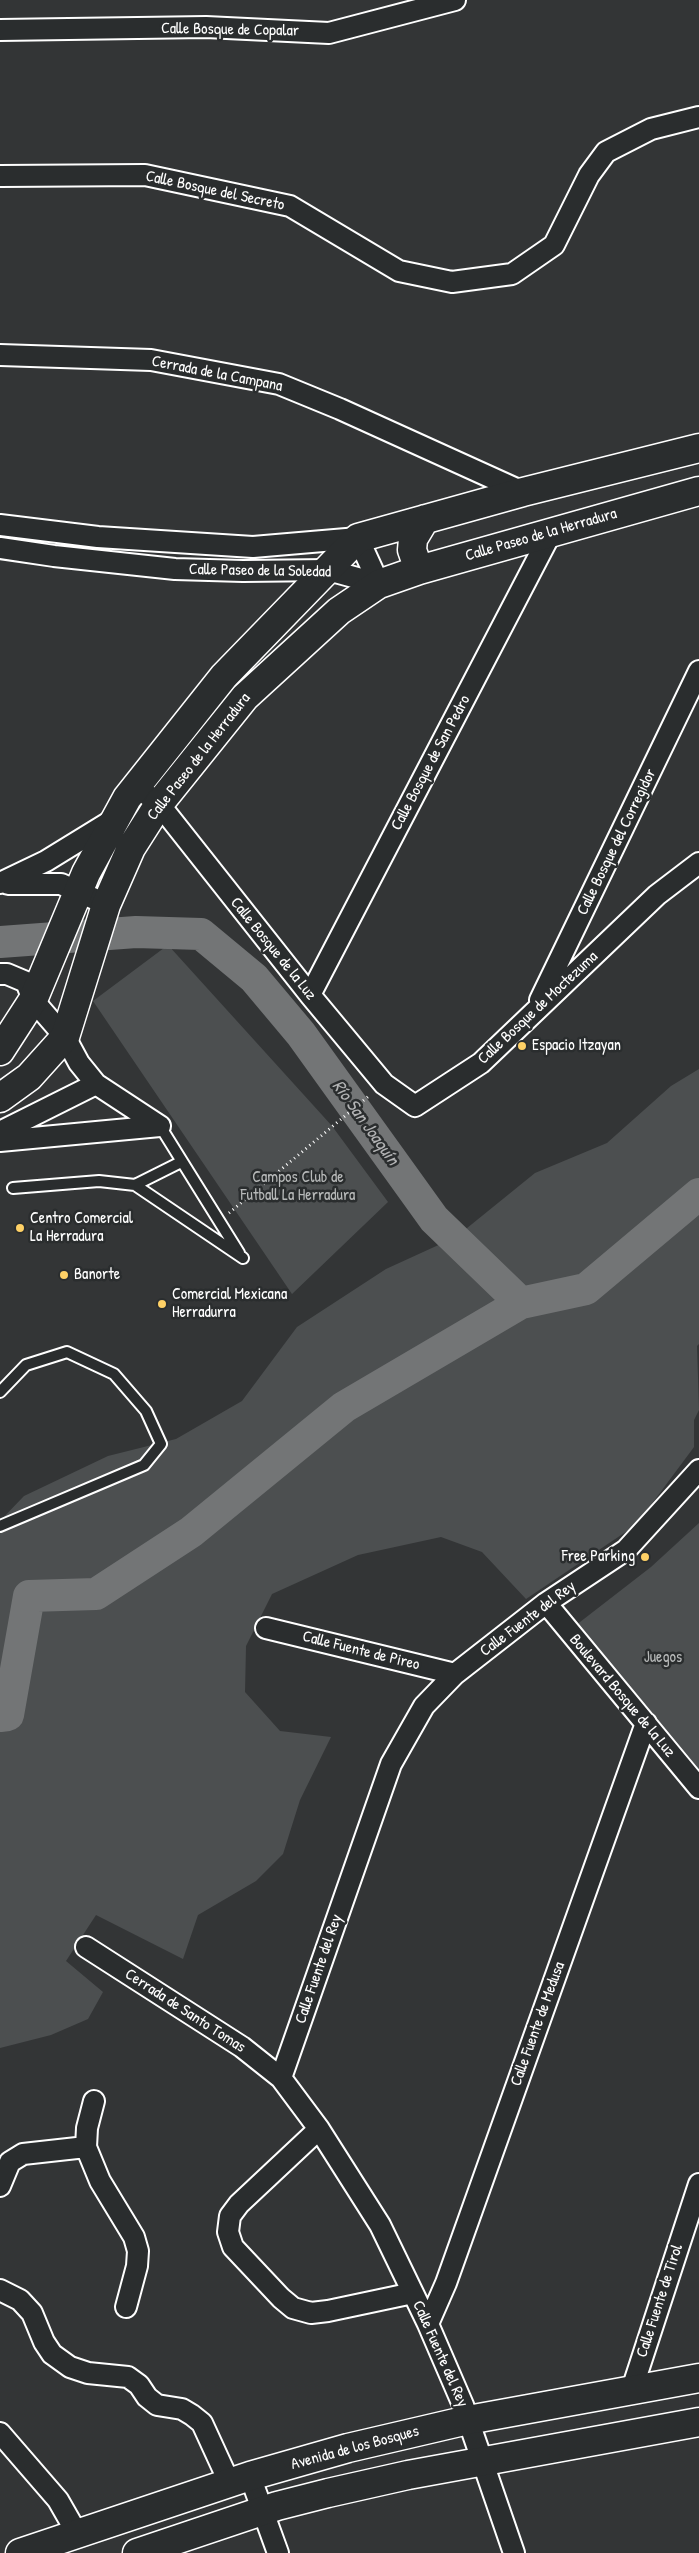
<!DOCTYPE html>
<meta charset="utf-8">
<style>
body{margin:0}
canvas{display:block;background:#333536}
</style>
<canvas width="699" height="2553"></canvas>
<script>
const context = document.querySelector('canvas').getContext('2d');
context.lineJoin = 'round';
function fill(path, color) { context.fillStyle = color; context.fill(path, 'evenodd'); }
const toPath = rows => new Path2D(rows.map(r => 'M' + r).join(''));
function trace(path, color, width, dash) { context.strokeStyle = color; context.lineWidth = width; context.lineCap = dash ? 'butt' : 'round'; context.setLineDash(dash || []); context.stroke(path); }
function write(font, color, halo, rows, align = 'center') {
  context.font = font + ' "Patrick Hand",sans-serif'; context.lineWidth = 5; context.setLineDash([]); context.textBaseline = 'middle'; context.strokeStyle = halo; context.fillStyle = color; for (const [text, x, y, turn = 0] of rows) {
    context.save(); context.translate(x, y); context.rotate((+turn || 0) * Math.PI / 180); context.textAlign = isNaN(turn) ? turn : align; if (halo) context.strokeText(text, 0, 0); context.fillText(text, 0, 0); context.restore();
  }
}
const green = toPath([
 [168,945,332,1126,388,1202,292,1294,93,1001],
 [699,1069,699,1344,697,1346,699,1410,694,1420,694,1447,636,1525,526,1599,482,1552,441,1537,358,1555,272,1594,246,1646,245,1692,280,1731,331,1737,300,1800,283,1854,256,1881,198,1915,183,1959,96,1915,66,1961,103,1992,88,2019,51,2035,0,2048,0,1521,24,1496,108,1456,176,1439,242,1401,297,1327,386,1269,456,1237,535,1173,607,1143,671,1086],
 [699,1523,699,1785,571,1629,651,1567]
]);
const river = toPath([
 [0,942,136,932,201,934,254,978,301,1034,434,1219,521,1303],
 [0,1716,8,1715,29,1596,96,1594,191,1532,344,1407,521,1303,586,1289,699,1194]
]);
const path = toPath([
 [229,1213,370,1095]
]);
const service = toPath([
 [160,1126,239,1253],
 [135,1185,181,1162],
 [13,1188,99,1181,135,1185,243,1258],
 [0,1392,26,1365,67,1352,114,1374,146,1411,161,1444,144,1465,0,1526]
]);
const minor = toPath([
 [0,30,206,27,329,33,455,0],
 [0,176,145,175,290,206,399,271,452,282,512,274,554,245,589,175,606,152,651,129,699,117],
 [0,355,151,360,279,384,340,409,523,492],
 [0,525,98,537,253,547,358,538,379,584],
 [0,548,54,556,175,569,243,571,328,570,379,584],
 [136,786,159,804,310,995,384,1084,415,1106,481,1063,657,895,699,863],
 [0,883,46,861,116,818],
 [8,884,61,884,106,904],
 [0,974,7,974,26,982,33,1000,65,1037,79,1063,96,1084,160,1126],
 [310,995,552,531],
 [540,1000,699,671],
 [0,1132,96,1084],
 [0,1141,160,1126],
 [546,1603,699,1788],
 [266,1628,455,1674],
 [86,1947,242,2047,281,2078,319,2129,380,2225,428,2324,463,2405,514,2553],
 [281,2078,391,1764,424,1706,455,1674,546,1603,626,1550,699,1470],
 [319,2129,239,2204,230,2216,228,2232,233,2247,281,2298,293,2308,311,2313,328,2311,413,2293],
 [86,2147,87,2128,94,2101],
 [0,2186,10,2162,23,2154,86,2147,100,2181,134,2237,138,2251,137,2266,126,2307],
 [0,2290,20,2300,32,2313,44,2342,52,2354,70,2367,88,2373,128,2377,139,2385,147,2397,157,2405,182,2409,192,2415,202,2423,230,2484],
 [428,2324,446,2283,646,1723],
 [632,2389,699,2184],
 [0,2433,58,2500,78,2535],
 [250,2476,278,2553]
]);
const secondary = toPath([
 [419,570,412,550,413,539,425,519],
 [0,1051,33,1000,86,873,127,798,224,676,358,538,523,492,699,448],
 [0,1098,29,1077,65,1037,106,905,131,848,159,804,245,697,339,611,379,584,419,570,699,491],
 [20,2553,250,2476,348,2448,468,2420,699,2378],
 [137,2553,277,2506,328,2493,408,2475,699,2422]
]);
const markers = [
 [522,1046,5,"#ffd166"],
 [20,1228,5,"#ffd166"],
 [64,1275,5,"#ffd166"],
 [162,1304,5,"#ffd166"],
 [645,1557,5,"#ffd166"]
];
const streetNames = [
 ["Calle Bosque de Copalar",230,30,1],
 ["Calle Bosque del Secreto",215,191,12],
 ["Cerrada de la Campana",217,374,11],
 ["Calle Paseo de la Herradura",541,535,-16],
 ["Calle Paseo de la Soledad",260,571,1],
 ["Calle Paseo de la Herradura",199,757,-52],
 ["Calle Bosque de San Pedro",431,763,-62],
 ["Calle Bosque del Corregidor",617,842,-64],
 ["Calle Bosque de la Luz",273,949,51],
 ["Calle Bosque de Moctezuma",538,1008,-43],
 ["Calle Fuente del Rey",528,1619,-37],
 ["Calle Fuente de Pireo",361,1651,14],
 ["Boulevard Bosque de la Luz",622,1696,50],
 ["Calle Fuente del Rey",319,1969,-71],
 ["Cerrada de Santo Tomas",185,2011,33],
 ["Calle Fuente de Medusa",538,2024,-70],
 ["Calle Fuente de Tirol",660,2301,-72],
 ["Calle Fuente del Rey",440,2354,66],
 ["Avenida de los Bosques",355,2448,-15]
];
const poiNames = [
 ["Espacio Itzayan",532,1046],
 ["Centro Comercial",30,1219],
 ["La Herradura",30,1237],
 ["Banorte",74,1275],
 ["Comercial Mexicana",172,1295],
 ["Herradurra",172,1313],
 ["Free Parking",635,1557,"right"]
];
const parkNames = [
 ["Campos Club de",298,1178],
 ["Futball La Herradura",298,1196],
 ["Juegos",663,1658]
];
const waterNames = [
 ["Río San Joaquín",365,1123,54]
];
fill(green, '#4c4f50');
trace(river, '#737576', 32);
trace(service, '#fff', 14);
trace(minor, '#fff', 24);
trace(secondary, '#fff', 31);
trace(path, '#fff', 3, [1, 4]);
trace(service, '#2a2d2e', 10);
trace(minor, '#2a2d2e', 20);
trace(secondary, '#2a2d2e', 28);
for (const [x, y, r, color] of markers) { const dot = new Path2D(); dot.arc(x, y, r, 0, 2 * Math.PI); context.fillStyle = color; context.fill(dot); trace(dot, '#2a2d2e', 2); }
write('16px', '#fff', '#2a2d2e', streetNames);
write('16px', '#fff', '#2a2d2e', poiNames, 'left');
write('16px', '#b7b9b9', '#2a2d2e', parkNames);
write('italic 18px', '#b2b3b4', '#2a2d2e', waterNames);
</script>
